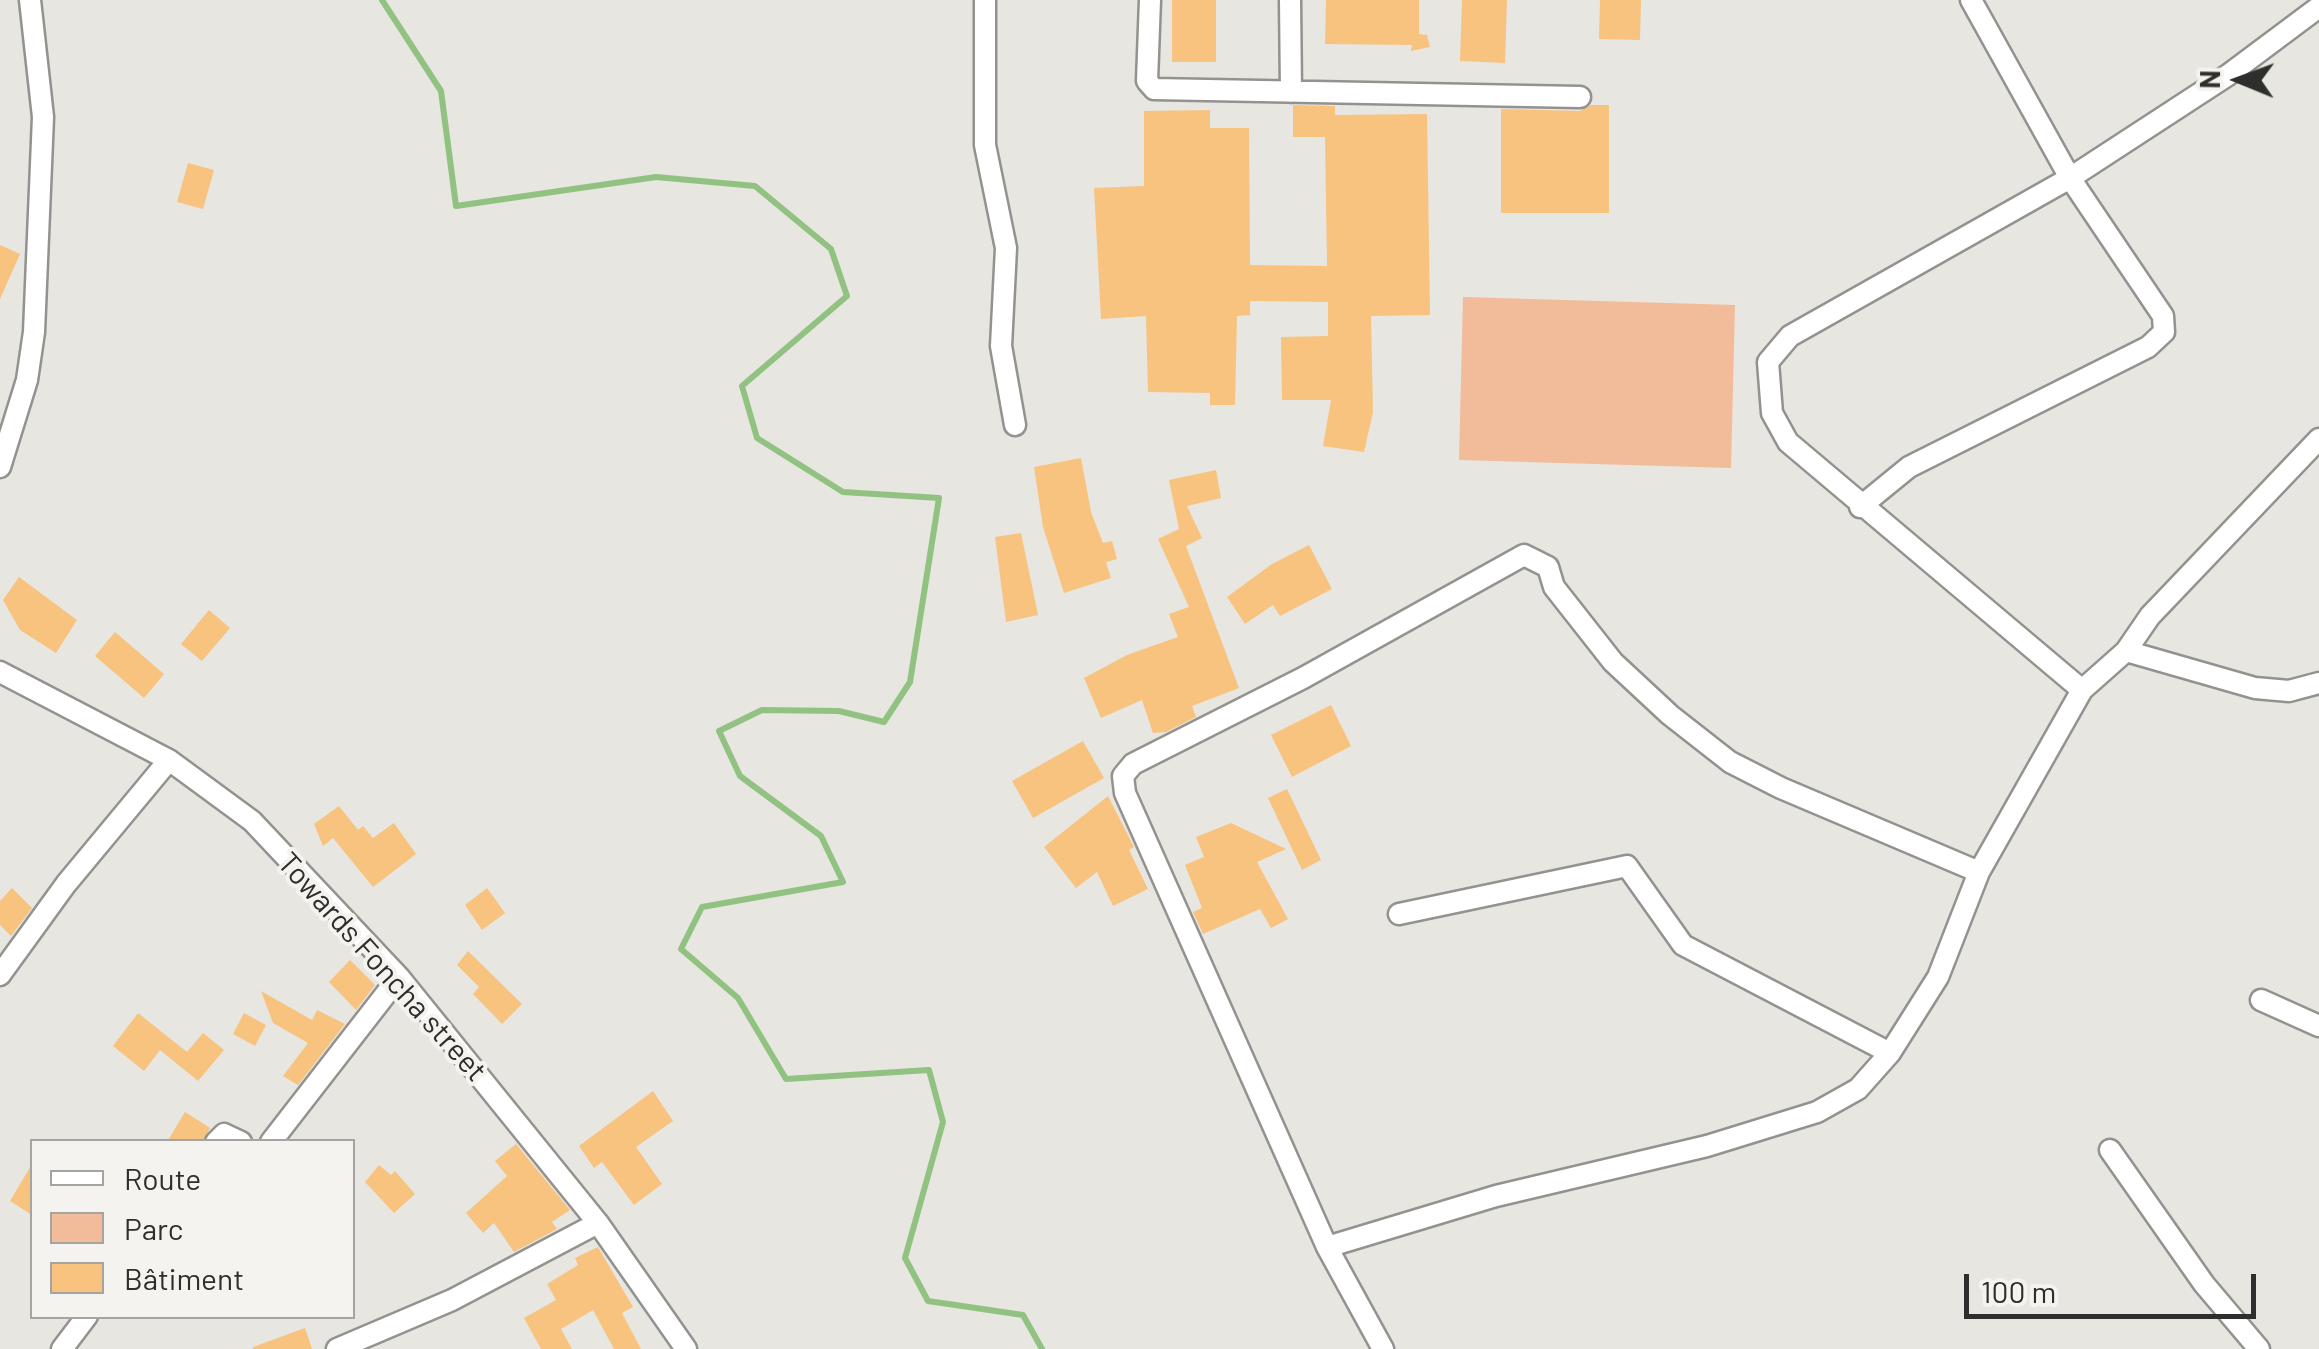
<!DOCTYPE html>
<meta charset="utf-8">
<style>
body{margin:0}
#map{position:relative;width:2319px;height:1349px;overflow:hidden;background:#e7e6e1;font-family:Barlow,sans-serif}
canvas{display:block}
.legend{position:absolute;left:30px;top:1139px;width:325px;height:180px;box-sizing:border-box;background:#f5f3ef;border:2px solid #a5a4a1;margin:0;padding:12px 18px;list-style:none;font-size:30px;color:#2e2e2c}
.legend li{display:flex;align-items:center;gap:20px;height:50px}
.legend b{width:50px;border:2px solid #a5a4a1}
.north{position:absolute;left:2189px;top:30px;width:100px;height:100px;-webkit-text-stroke:8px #f5f3ef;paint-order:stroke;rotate:271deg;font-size:28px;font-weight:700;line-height:40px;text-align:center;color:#2e2e2c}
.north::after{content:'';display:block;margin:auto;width:35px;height:45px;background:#2e2e2c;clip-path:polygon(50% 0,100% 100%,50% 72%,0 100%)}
.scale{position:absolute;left:1964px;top:1274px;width:292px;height:45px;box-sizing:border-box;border:5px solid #2e2e2c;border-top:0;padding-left:12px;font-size:30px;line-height:35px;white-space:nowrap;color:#2e2e2c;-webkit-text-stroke:8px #f5f3ef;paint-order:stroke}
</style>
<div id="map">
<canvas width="2319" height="1349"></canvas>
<ul class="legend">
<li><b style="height:12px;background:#fff"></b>Route</li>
<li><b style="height:28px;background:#f2bb9a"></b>Parc</li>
<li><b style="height:28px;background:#f7c37f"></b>Bâtiment</li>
</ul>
<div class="north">N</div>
<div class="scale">100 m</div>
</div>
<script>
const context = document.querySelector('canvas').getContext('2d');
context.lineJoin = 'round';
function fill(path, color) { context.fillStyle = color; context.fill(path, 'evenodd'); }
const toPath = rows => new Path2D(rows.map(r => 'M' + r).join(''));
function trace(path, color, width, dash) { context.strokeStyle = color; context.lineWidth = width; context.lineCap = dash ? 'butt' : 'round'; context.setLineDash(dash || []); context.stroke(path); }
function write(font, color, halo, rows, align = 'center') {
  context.font = font + ' Barlow,sans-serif'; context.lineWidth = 8; context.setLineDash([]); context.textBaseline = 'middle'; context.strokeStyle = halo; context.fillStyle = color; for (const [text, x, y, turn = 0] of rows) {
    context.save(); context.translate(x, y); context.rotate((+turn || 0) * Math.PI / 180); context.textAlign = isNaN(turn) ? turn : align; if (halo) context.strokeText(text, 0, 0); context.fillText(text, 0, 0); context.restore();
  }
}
const green = toPath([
 [1463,297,1735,305,1731,468,1459,460]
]);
const stream = toPath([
 [382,0,441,91,456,206,656,177,755,186,831,249,847,296,742,386,757,438,843,492,939,498,910,682,884,722,839,711,762,710,719,731,740,776,821,836,843,882,702,907,681,949,738,998,786,1079,929,1070,943,1122,905,1258,928,1301,1023,1315,1042,1349]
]);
const building = toPath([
 [1172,0,1216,0,1216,62,1172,62],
 [1326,0,1419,0,1419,34,1427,35,1430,47,1411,51,1412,45,1325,44],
 [1462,0,1507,0,1505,63,1460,61],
 [1600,0,1641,0,1640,40,1599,39],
 [1293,105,1335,106,1335,115,1427,114,1430,315,1371,316,1373,412,1364,452,1323,446,1331,400,1282,400,1281,337,1328,336,1328,302,1250,301,1250,315,1237,316,1235,405,1210,405,1210,393,1148,392,1146,316,1101,319,1094,188,1144,186,1144,111,1210,110,1210,128,1249,128,1250,265,1327,266,1325,137,1293,137],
 [1591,105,1609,105,1609,213,1501,213,1501,109,1580,111],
 [188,163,214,170,203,209,177,202],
 [0,245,20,254,0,299],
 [1081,458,1091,512,1103,543,1112,541,1117,559,1106,562,1111,578,1064,593,1043,527,1034,467],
 [1216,470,1221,498,1187,506,1202,538,1186,546,1239,688,1192,706,1196,717,1166,732,1153,733,1142,700,1101,718,1084,678,1127,655,1178,637,1169,614,1189,607,1158,539,1179,529,1169,480],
 [1021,533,1038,615,1006,622,995,537],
 [1309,545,1332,589,1280,616,1273,605,1245,624,1227,597,1272,564],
 [19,577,77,620,56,653,20,630,3,600],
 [209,610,230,628,202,661,181,644],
 [115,632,164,674,144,698,95,656],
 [1331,705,1351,746,1292,777,1271,735],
 [1083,741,1104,778,1033,818,1012,781],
 [1287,789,1321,860,1302,870,1268,798],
 [1108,796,1134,847,1129,850,1148,889,1113,906,1097,872,1076,888,1044,847],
 [339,806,358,830,363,826,373,838,394,823,416,854,373,887,333,838,323,846,314,824],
 [1231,823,1286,849,1257,862,1288,919,1271,928,1260,909,1203,934,1193,912,1202,908,1185,865,1204,857,1196,837],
 [12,888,32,908,11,936,0,925,0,901],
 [487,888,505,913,482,930,465,905],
 [468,951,522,1004,502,1024,473,994,479,987,457,965],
 [350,960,375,985,356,1010,329,982],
 [261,991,312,1020,317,1010,345,1024,298,1085,283,1076,308,1043,273,1023],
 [138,1013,187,1052,203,1033,224,1050,198,1081,160,1050,144,1071,113,1046],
 [244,1013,266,1025,255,1046,233,1034],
 [653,1091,673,1121,636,1147,662,1184,634,1205,602,1162,594,1168,579,1146],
 [185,1112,210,1128,203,1142,167,1142],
 [516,1144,570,1210,552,1222,557,1229,514,1252,494,1223,483,1233,466,1213,507,1176,495,1161],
 [32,1164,32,1215,10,1201],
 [379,1165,391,1175,395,1171,415,1194,394,1213,365,1182],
 [598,1247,633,1307,622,1313,641,1349,614,1349,593,1310,561,1329,572,1349,541,1349,524,1318,556,1300,547,1284,578,1265,575,1258],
 [305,1328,312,1349,253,1349,253,1347]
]);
const minor = toPath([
 [985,0,985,145,1006,248,1001,346,1015,425],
 [1150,0,1147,81,1154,89,1580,97],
 [1290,0,1291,92],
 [0,467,27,380,34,332,43,117,30,0],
 [1860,507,1909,467,2148,347,2164,332,2163,316,2070,178,1971,0],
 [2126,651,2255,688,2289,691,2319,683],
 [0,672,169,760,252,821,399,977,598,1223,686,1349],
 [2082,690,1788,442,1772,413,1768,362,1790,336,2070,178,2228,75,2319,7],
 [1399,914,1627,866,1683,945,1890,1053],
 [0,975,66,884,169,760],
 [2261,1000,2319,1026],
 [216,1142,224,1134,241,1142],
 [271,1142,399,977],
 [2110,1150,2204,1284,2259,1349],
 [1327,1247,1496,1196,1707,1146,1817,1112,1858,1089,1890,1053,1938,977,1979,872,2082,690,2126,651,2150,616,2319,439],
 [62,1349,87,1316],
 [337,1349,452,1300,598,1223],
 [1383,1349,1327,1247,1125,793,1123,776,1133,764,1303,678,1524,555,1548,567,1554,587,1613,662,1670,715,1730,762,1781,788,1979,872]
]);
const streetNames = [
 ["Towards Foncha street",382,967,48]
];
fill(green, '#f2bb9a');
trace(stream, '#91c281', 6);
fill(building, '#f7c37f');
trace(minor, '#93928e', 25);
trace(minor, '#fff', 20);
write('30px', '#2e2e2c', '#f5f3ef', streetNames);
</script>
